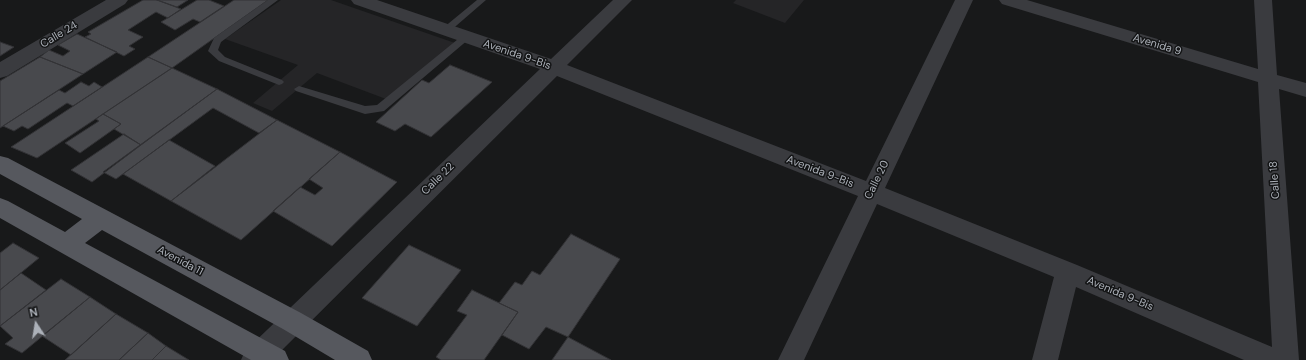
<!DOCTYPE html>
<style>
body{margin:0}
#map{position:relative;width:1306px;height:360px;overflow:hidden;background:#18191a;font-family:"DM Sans",sans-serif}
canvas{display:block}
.north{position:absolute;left:16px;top:304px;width:40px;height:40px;-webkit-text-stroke:3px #131415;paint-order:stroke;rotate:348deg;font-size:11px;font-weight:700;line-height:16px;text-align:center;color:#acb1b9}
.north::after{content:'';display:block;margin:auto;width:14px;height:18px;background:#acb1b9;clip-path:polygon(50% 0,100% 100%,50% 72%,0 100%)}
</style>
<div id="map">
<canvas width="1306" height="360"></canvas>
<div class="north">N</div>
</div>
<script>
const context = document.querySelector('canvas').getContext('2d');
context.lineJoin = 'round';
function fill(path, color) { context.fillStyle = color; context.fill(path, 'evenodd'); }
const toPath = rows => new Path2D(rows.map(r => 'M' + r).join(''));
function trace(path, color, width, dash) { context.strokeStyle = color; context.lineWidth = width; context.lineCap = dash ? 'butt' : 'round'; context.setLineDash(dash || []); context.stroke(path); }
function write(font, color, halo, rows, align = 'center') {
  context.font = font + ' "DM Sans",sans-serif'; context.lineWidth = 3; context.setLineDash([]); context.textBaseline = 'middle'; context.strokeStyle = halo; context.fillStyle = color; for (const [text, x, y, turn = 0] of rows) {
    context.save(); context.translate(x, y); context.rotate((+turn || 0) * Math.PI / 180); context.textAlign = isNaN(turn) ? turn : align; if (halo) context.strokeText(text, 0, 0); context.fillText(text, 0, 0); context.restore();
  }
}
const built = toPath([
 [281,0,331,0,455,43,386,99,317,73,272,111,253,103,298,65,225,39],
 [736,0,804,0,785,23,733,3]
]);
const building = toPath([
 [143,0,157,0,181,9,168,18,156,12,128,30,143,37,129,46,135,49,124,56,85,37,91,34,88,32,143,0],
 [157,0,188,0,177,7,157,0],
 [197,0,209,0,224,6,200,22,193,19,175,30,161,22,197,0],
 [234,0,268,0,172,68,148,57,234,0],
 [77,34,117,52,83,74,40,57,49,50,63,56,70,51,58,45,77,34],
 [0,42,14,47,0,56,0,42],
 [40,57,83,74,0,128,0,81,40,57],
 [148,57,172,68,37,158,11,147,148,57],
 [450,65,492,82,431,137,405,124,395,131,376,122,422,80,429,83,450,65],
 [172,68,217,89,141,145,114,129,121,124,103,114,172,68],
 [81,82,89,86,94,82,102,87,73,106,67,103,28,129,22,126,14,131,3,126,59,90,65,93,81,82],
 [217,89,277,120,259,133,213,108,116,179,103,172,217,89],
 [103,114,121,124,80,153,65,143,99,121,96,119,103,114],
 [277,120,340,152,241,240,171,201,277,120],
 [124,134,141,145,92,182,71,170,124,134],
 [169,140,215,166,171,201,123,174,169,140],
 [340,152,397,182,332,246,273,211,300,187,315,195,323,188,309,179,340,152],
 [571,234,620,259,568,337,546,327,529,349,502,335,518,312,499,303,515,282,522,285,532,271,540,275,571,234],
 [13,243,39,258,0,290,0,253,13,243],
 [409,245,461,270,417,326,362,298,409,245],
 [21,273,46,290,0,326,0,290,21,273],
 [61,279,90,297,22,353,5,344,13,338,0,326,61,279],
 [472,290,518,312,484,360,441,360,436,357,467,315,457,311,472,290],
 [90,297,116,314,71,355,42,336,90,297],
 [116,314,148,333,119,360,65,360,116,314],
 [148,333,166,346,152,360,119,360,148,333],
 [568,337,611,360,552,360,568,337],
 [166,346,189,360,152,360,166,346]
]);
const lane = toPath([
 [268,0,278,0,221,42,218,50,225,57,282,80,284,82,282,84,279,85,219,61,208,51,214,38,268,0],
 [477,0,486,0,449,32,443,32,441,30,443,28,477,0],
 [466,34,469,35,471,37,469,39,384,111,365,114,296,91,294,89,299,86,365,106,377,105,463,35,466,34]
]);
const street = toPath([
 [106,0,128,0,125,4,7,76,0,78,0,62,106,0],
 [351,0,377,0,551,59,613,0,632,0,567,65,866,181,955,0,973,0,885,188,1077,265,1272,347,1258,82,1002,4,999,0,1027,0,1258,69,1254,0,1272,0,1277,75,1306,83,1306,97,1279,89,1299,360,1244,360,1076,287,1058,360,1032,360,1054,277,877,204,804,360,778,360,858,196,557,76,272,360,241,360,245,351,540,69,354,4,351,0]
]);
const primary = toPath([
 [0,156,8,158,301,313,368,351,372,360,335,360,283,329,102,230,85,243,285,351,289,360,251,360,0,218,0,198,8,201,65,232,82,219,0,174,0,156]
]);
const streetNames = [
 ["Calle 24",59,35,-31],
 ["Avenida 9",1157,45,17],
 ["Avenida 9-Bis",517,55,19],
 ["Avenida 9-Bis",820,172,21],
 ["Calle 22",438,179,-44],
 ["Calle 20",877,180,-64],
 ["Calle 18",1275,180,-94],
 ["Avenida 11",180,261,28],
 ["Avenida 9-Bis",1120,294,23]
];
fill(built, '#252527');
fill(building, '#48494d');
trace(building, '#333336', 1);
fill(lane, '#3a3b3f');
fill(street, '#3a3b3f');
fill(primary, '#56585e');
write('11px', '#acb1b9', '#131415', streetNames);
</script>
